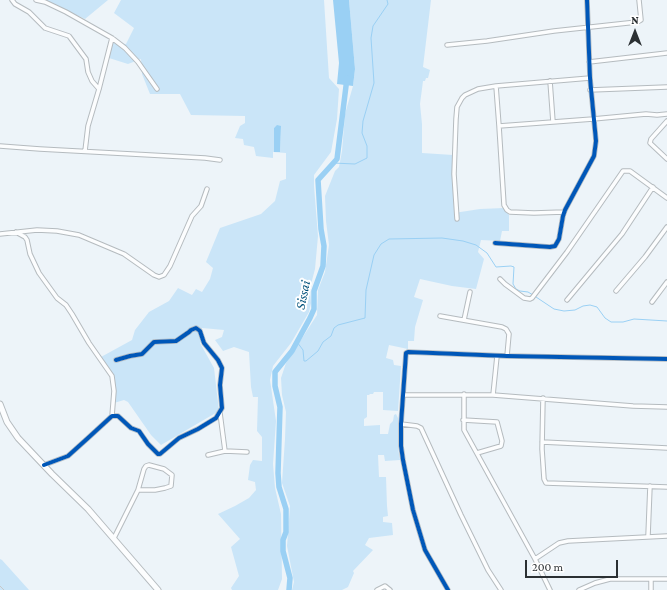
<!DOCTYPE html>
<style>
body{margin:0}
#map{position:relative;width:667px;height:590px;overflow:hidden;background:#edf4f9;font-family:"Crimson Pro",serif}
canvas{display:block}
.north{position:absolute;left:615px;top:12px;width:40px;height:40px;-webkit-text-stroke:3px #fff;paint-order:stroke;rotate:0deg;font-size:11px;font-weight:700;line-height:16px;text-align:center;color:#2b3033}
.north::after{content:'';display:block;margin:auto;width:14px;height:18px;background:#2b3033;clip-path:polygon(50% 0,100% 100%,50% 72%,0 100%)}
.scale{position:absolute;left:525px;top:560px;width:93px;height:18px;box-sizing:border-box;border:2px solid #2b3033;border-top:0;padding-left:5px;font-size:12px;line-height:14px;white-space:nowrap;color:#2b3033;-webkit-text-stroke:3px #fff;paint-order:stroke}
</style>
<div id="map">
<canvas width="667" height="590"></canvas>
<div class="north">N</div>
<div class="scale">200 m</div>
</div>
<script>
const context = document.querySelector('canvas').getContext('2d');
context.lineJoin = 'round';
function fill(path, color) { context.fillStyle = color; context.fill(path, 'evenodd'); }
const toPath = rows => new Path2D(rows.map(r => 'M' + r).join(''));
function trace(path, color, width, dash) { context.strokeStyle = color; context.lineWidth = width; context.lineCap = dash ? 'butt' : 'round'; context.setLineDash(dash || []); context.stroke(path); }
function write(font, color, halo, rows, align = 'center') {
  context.font = font + ' "Crimson Pro",serif'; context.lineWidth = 4; context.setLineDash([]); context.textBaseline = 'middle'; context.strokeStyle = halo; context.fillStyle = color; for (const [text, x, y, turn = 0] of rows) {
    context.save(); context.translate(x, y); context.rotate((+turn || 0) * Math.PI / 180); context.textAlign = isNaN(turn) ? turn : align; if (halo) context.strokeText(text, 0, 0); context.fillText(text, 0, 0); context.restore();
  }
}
const green = toPath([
 [44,0,108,0,85,19],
 [121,0,324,0,329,78,339,89,337,119,331,152,314,175,314,186,318,236,315,269,310,288,311,303,309,312,291,343,273,366,270,380,276,421,273,464,275,488,281,514,282,579,278,590,232,590,231,588,239,576,231,547,240,539,218,514,235,506,249,498,256,490,255,482,248,480,250,465,253,460,262,461,262,437,257,431,258,397,253,397,251,387,249,352,234,347,223,351,215,340,222,337,224,330,202,328,200,337,202,341,200,343,214,368,219,411,161,445,151,435,128,402,124,400,114,403,113,376,101,357,132,340,135,330,149,312,169,301,178,288,192,295,196,289,202,292,210,279,213,268,206,262,220,228,261,214,275,201,280,181,286,179,286,153,273,152,273,158,256,156,254,147,244,145,243,139,235,138,240,126,245,123,245,116,191,115,180,94,150,94,142,74,141,59,128,64,109,58,113,43,126,44,134,28,114,13],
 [281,126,280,152,274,152,274,128],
 [349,0,431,0,423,67,430,70,428,78,426,78,425,81,423,81,420,104,422,124,422,153,453,155,454,213,480,209,504,208,509,215,509,231,502,231,500,241,481,240,478,252,484,259,476,289,452,286,420,279,414,297,423,300,415,327,414,341,408,341,408,349,389,345,386,358,393,360,394,365,401,366,398,411,383,410,383,392,374,392,373,394,370,394,369,395,367,395,367,417,364,419,364,426,380,425,380,434,388,434,390,424,393,421,394,415,396,414,398,418,398,448,400,460,385,461,384,455,378,455,379,477,386,477,387,506,388,516,383,517,383,522,392,523,393,535,369,538,365,545,373,550,353,571,354,573,348,587,342,590,292,590,294,582,287,546,290,506,282,483,285,439,286,412,282,395,281,378,286,363,317,315,318,290,325,272,329,245,326,221,325,196,335,171,339,167,342,151,345,114,353,86,355,69],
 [0,559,2,560,29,590,0,590]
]);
const water = toPath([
 [333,0,349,0,355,69,353,86,337,84,339,63],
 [277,125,281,126,280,152,274,152,274,128]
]);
const stream = toPath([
 [333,163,355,164,367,158,367,146,362,133,363,121,374,83,371,38,373,26,388,4,387,0],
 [536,297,554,309,564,311,575,310,583,306,590,305,597,307,605,318,611,322,623,322,634,319,667,321],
 [297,342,303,350,304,361,306,361,318,351,323,342,331,336,334,328,338,325,365,318,366,290,374,255,381,244,389,239,442,238,463,241,476,245,487,253,496,267,511,266,514,267,513,284,516,289,520,291,528,292,533,295]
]);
const river = toPath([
 [289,590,290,578,283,551,283,540,286,532,286,509,279,487,278,473,280,407,275,386,275,372,292,351,310,318,314,309,314,291,323,266,324,246,321,229,318,180,337,159,347,78]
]);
const street = toPath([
 [12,0,15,4,29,12,45,28,69,36,86,59,88,72,92,81,99,89],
 [36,0,45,2,66,12,112,38,125,48,138,62,157,89],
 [447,45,487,41,554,31,637,22,641,20,639,0],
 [589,62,667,53],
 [550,81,553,122,593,119,646,114,657,115,667,114],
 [496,86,499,126,553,122],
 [590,90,667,87],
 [667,121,651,139,650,143,667,159],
 [499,126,504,205,507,210,510,212,534,213,564,212],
 [0,146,40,149,205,158,220,160],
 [85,151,88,126,99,89,112,38],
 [457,219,454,174,456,119,457,107,462,98,465,95,478,89,496,86,590,78],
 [16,232,25,237,27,240,30,254,39,273,57,298,66,305,72,314,89,343,112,376,114,391,112,416],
 [0,234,37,230,57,231,79,235,124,254,154,275,159,277,164,275,170,266,192,216,201,206,207,189],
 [495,243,550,247,555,246,559,239,563,216,565,210,594,156,596,141,590,78,587,0],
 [500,279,505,284,524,298,530,299,532,298,567,252,623,171,630,171,667,198],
 [616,291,645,257,667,227],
 [567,300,622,234,653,187],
 [652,302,667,282],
 [440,316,502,327,506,329,509,334,507,356],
 [464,320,470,292],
 [464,394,464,430,535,559],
 [403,395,493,395,633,406,667,407],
 [493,395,497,356],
 [543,398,542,449,544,479,546,483,667,487],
 [220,413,225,451,247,452],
 [463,420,497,422,502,441,501,446,477,453],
 [401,424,417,426,421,428,461,515,488,570,501,590],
 [542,442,667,448],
 [208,455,225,451],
 [44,465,68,456,88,438,112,416,118,416,131,428,139,431,148,444,158,454,160,454,179,438,198,429,216,418,222,408,220,385,222,368,218,360,204,343,200,331,196,328,191,330,189,332,176,341,154,342,142,354,130,356,116,360],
 [648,536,650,486],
 [114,538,138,490,144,469,146,466,149,465,164,469,172,475,171,486,165,488,155,490,138,490],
 [377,590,385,586,390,590],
 [448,590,425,550,413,510,403,460,401,446,401,424,406,353,408,352,507,356,667,359],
 [550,590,535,559,559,543,568,541,667,536],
 [579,590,595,583,610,579,667,579],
 [651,590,651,579]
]);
const secondary = toPath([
 [0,404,7,422,18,438,52,474,88,509,158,590]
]);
const rail = toPath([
 [0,586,4,590]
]);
const cycleway = toPath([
 [495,243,550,247,555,246,559,239,563,216,565,210,594,156,596,141,590,78,587,0],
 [44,465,68,456,88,438,112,416,118,416,131,428,139,431,148,444,158,454,160,454,179,438,198,429,216,418,222,408,220,385,222,368,218,360,204,343,200,331,196,328,191,330,189,332,176,341,154,342,142,354,130,356,116,360],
 [448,590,425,550,413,510,403,460,401,446,401,424,406,353,408,352,507,356,667,359]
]);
const waterNames = [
 ["Sissai",303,295,-78]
];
fill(green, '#cae5f8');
fill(water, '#9ad0f4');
trace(stream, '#9ad0f4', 1);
trace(river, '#9ad0f4', 5.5);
trace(street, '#b5bbbf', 5.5);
trace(secondary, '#b5bbbf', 7);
trace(street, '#fcfdfe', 3.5);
trace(secondary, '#fcfdfe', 5);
trace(rail, '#c6c8c9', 1, [6, 3]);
trace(cycleway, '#0057b8', 4);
write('italic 14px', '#00517a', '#fff', waterNames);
</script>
